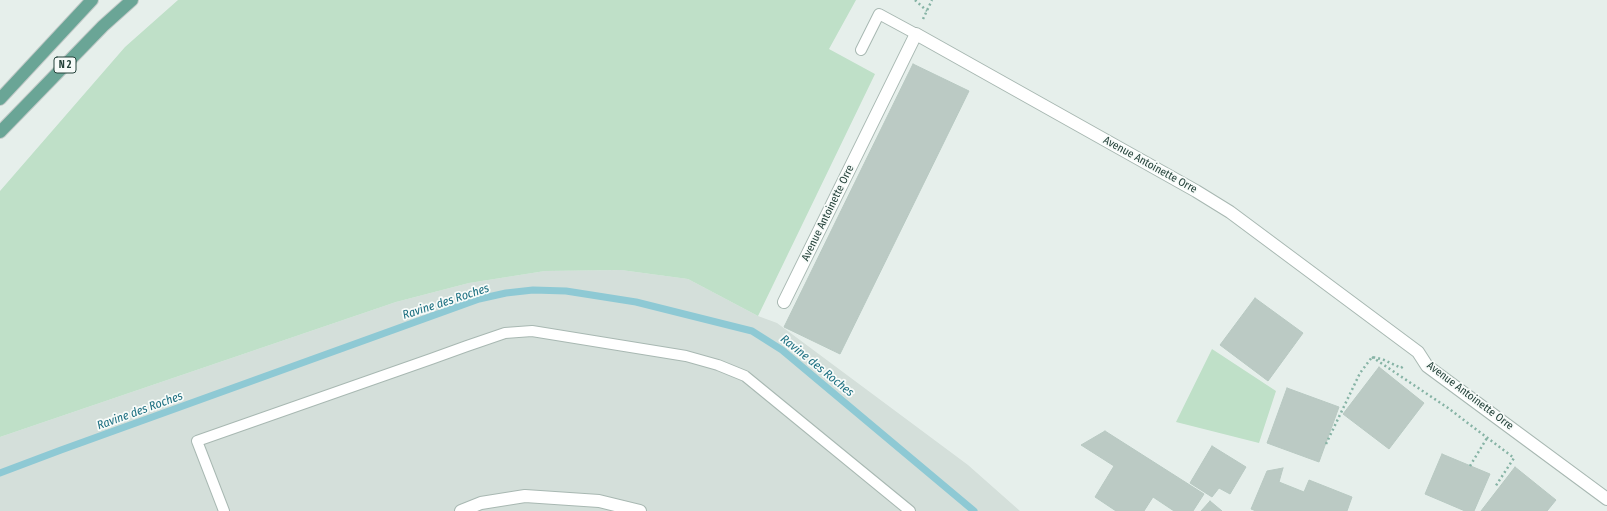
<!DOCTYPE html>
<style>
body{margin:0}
canvas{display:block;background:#e6efeb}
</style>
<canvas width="1607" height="511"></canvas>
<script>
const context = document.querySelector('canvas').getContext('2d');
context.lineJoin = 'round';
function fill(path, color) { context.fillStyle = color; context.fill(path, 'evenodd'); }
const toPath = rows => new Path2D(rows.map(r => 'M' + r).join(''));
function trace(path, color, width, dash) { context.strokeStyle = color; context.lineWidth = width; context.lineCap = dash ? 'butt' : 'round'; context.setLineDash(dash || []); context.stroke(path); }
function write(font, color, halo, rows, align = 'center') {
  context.font = font + ' "Fira Sans Condensed",sans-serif'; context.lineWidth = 3.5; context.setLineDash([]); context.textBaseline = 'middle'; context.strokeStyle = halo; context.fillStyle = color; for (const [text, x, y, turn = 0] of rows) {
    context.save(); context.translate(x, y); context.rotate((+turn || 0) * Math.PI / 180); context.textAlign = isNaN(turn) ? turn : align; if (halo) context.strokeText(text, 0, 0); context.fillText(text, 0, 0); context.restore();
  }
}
const built = toPath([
 [621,270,688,279,758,316,777,323,968,465,1020,511,0,511,0,437,396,302,469,283,545,271]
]);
const green = toPath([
 [178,0,856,0,829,49,875,74,758,316,688,279,621,270,545,271,469,283,396,302,0,437,0,191,125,47],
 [1212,349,1276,391,1259,443,1176,422]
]);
const stream = toPath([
 [0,473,61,450,479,299,506,293,533,290,566,291,636,302,752,331,782,350,974,511]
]);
const building = toPath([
 [913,64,969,91,840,354,784,327,913,64],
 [1255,298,1303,333,1268,381,1220,345,1255,298],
 [1379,367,1424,403,1389,449,1343,414,1379,367],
 [1287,388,1339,407,1319,462,1267,443,1287,388],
 [1105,431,1204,494,1193,511,1174,511,1153,497,1144,511,1116,511,1095,497,1114,466,1081,445,1105,431],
 [1212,446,1246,467,1230,494,1219,488,1212,497,1190,483,1212,446],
 [1442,454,1490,474,1474,511,1465,511,1425,494,1442,454],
 [1515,467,1556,500,1547,511,1481,511,1515,467],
 [1283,468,1279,482,1304,492,1309,480,1352,497,1347,511,1256,511,1251,509,1267,471,1283,468],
 [1210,501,1222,511,1201,511,1210,501]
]);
const path = toPath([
 [915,0,927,11],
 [923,19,932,0],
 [1372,357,1448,408,1514,458,1495,487],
 [1326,444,1360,373,1372,357,1382,359,1401,368,1405,365],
 [1470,466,1487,438]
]);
const service = toPath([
 [861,50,879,14,916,34],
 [224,511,197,441,431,359,467,346,505,333,532,331,686,356,718,365,745,376,910,511]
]);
const minor = toPath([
 [784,302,916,34,1196,191,1230,212,1418,352,1427,366,1607,499],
 [461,511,481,503,525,496,599,501,640,511]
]);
const primary = toPath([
 [0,99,92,0],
 [0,132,103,26,132,0]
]);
const shields = [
 [65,65,22]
];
const shieldNames = [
 ["N 2",65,65]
];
const streetNames = [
 ["Avenue Antoinette Orre",1150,165,29],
 ["Avenue Antoinette Orre",828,213,-64],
 ["Avenue Antoinette Orre",1470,396,37]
];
const waterNames = [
 ["Ravine des Roches",446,302,-18],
 ["Ravine des Roches",817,366,39],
 ["Ravine des Roches",140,411,-20]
];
fill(built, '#d4dfda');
fill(green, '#bfe0c8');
trace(stream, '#8ec9d4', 7);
fill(building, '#bbcac4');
trace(building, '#b8c9c2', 1);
trace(service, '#a8b8b2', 12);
trace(minor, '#a8b8b2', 14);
trace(primary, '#c2cac8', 14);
trace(path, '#86b3a5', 2.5, [2, 3]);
trace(service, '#fff', 10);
trace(minor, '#fff', 12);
trace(primary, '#6aa596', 12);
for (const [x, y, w] of shields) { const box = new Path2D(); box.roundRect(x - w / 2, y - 8, w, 16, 3); context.fillStyle = '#f7fbf9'; context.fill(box); trace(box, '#24423a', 1); }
write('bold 10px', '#24423a', null, shieldNames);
write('11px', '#24423a', '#f7fbf9', streetNames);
write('italic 12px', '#1c6f80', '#f7fbf9', waterNames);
</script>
